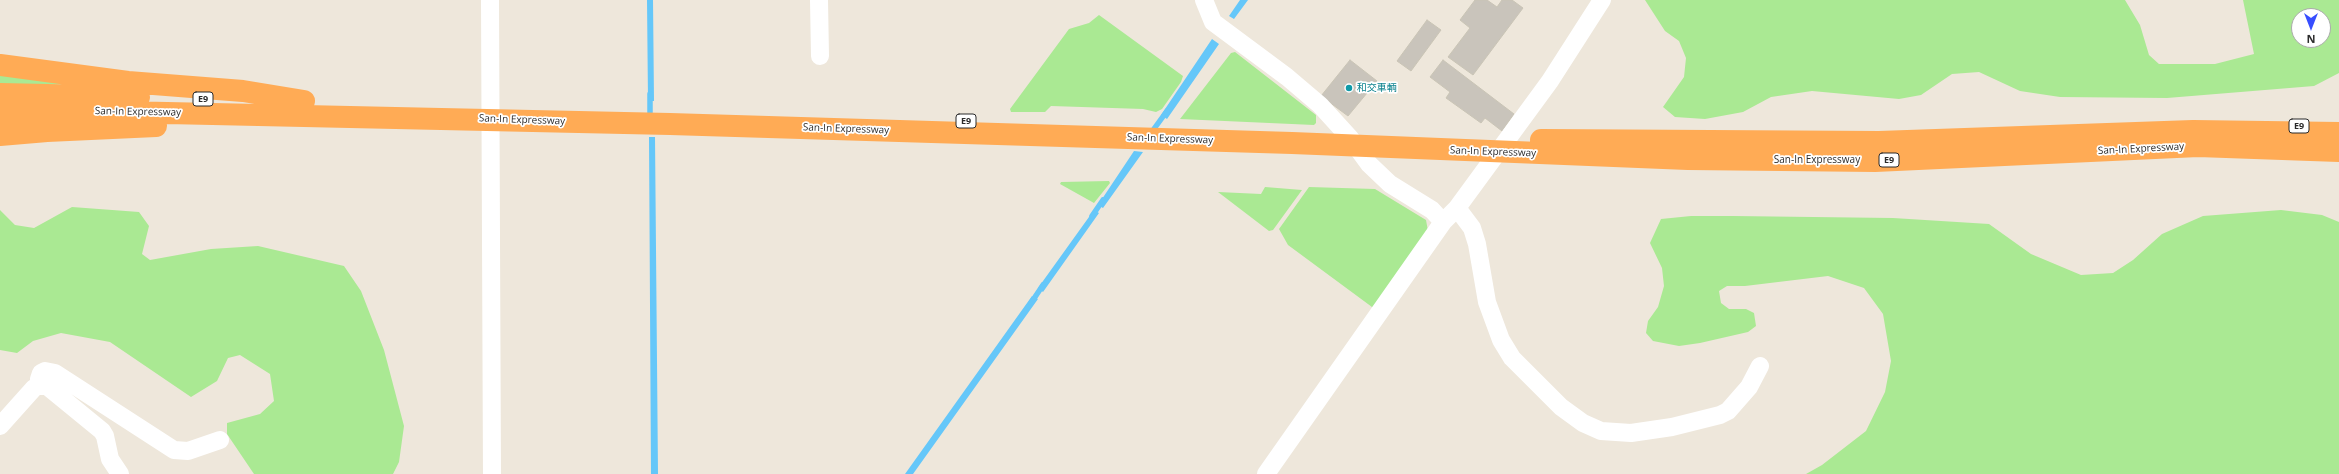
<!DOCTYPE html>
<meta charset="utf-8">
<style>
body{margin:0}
#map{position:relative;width:2339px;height:474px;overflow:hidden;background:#eee7db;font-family:"Open Sans",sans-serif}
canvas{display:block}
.north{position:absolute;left:2291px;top:8px;width:40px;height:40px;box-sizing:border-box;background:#fff;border:1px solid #aaa;border-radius:50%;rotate:180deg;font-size:11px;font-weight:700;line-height:16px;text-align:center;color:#2b2b2b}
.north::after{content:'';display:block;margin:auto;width:14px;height:18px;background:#374eff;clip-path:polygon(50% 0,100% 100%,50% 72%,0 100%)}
</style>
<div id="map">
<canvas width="2339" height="474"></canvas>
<div class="north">N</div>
</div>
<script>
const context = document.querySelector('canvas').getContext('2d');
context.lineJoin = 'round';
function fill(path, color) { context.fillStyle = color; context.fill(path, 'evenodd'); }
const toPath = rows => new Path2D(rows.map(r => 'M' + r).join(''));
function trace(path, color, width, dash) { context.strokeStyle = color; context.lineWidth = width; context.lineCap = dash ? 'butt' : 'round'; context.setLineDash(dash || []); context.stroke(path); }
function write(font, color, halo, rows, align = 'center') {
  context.font = font + ' "Open Sans","Noto Sans JP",sans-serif'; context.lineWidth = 3.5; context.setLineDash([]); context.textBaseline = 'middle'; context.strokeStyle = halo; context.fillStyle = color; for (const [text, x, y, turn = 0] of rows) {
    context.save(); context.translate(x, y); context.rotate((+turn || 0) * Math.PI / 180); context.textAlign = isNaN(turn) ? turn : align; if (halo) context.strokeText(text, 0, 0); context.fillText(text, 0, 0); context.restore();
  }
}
const green = toPath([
 [1645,0,2125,0,2140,25,2149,55,2159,64,2215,64,2254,54,2243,0,2339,0,2339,73,2314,86,2167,98,2060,97,2020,91,1979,72,1952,74,1921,95,1899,99,1812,91,1771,97,1743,112,1705,119,1675,117,1663,107,1684,77,1686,58,1679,41,1665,31],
 [2299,16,2323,16,2323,40,2299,40],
 [1099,15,1183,76,1181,82,1162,109,1156,112,1143,109,1051,106,1045,112,1011,112,1010,109,1069,29,1089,23],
 [1235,52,1316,115,1316,123,1314,125,1180,119,1231,53],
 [0,72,81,84,0,86],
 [1109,181,1110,183,1094,203,1060,184,1061,182],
 [1265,187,1302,190,1273,230,1269,231,1218,192,1261,194],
 [1309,187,1375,189,1426,220,1428,231,1377,306,1372,307,1288,245,1279,229],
 [72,207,139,212,149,226,142,254,150,260,211,249,258,246,344,266,361,291,384,350,404,426,399,462,393,474,254,474,227,434,227,423,260,414,274,401,270,374,240,355,228,358,217,381,191,397,110,342,61,333,33,341,17,353,0,350,0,210,15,225,34,228],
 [2281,210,2322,215,2339,222,2339,474,1806,474,1822,465,1866,431,1885,392,1891,361,1883,314,1864,288,1828,276,1745,286,1727,286,1719,291,1721,303,1729,309,1746,309,1754,313,1756,326,1748,332,1700,343,1679,346,1653,341,1646,333,1648,321,1658,307,1664,286,1662,268,1650,243,1661,219,1691,216,1733,216,1893,218,1989,224,2031,254,2081,275,2113,273,2133,260,2162,234,2203,216]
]);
const water = toPath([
 [647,0,653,0,654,101,648,101],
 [1240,0,1248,0,1234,19,1229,16],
 [1212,39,1219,44,1167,119,1161,115],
 [649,137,655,137,658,474,651,474],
 [1134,151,1143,152,1103,208,1098,205],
 [1094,210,1099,213,1043,292,1038,288],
 [1032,296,1038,299,913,474,905,474]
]);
const stream = toPath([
 [650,94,650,120],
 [1151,133,1167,111],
 [1092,216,1103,200],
 [1031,303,1043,285]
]);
const building = toPath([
 [1475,0,1487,0,1497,7,1502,0,1512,0,1523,8,1473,75,1448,57,1470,28,1460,20,1475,0],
 [1427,20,1441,30,1411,71,1397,61,1427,20],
 [1350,60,1377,81,1348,116,1321,96,1350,60],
 [1443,60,1514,114,1502,131,1485,118,1481,123,1446,98,1450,92,1430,77,1443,60]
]);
const street = toPath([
 [490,0,492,474],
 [819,0,820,56],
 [1204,0,1213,22,1287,77,1320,105,1350,138,1369,164,1390,184,1432,210,1443,222],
 [1457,208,1472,228,1477,244,1487,302,1501,340,1512,358,1561,407,1583,423,1601,431,1631,433,1672,427,1720,415,1728,411,1749,387,1760,366],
 [42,386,39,379,41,373,45,371,55,373,174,450,188,451,220,440],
 [0,426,34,388,38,386,47,386,102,431,105,436,110,459,120,474],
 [1266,474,1443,222,1457,208,1550,81,1602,0]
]);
const highway = toPath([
 [0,65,128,82,243,91,304,101],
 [0,94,139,97],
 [0,113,121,112,670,124,1292,143,1688,159,1875,161,2198,146,2339,151],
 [0,135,47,131,156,126],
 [1541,140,1879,142,2193,131,2339,133]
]);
const markers = [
 [1349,88,4,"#0f9aa8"]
];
const shields = [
 [203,99,20],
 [966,121,20],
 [2299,126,20],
 [1889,160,20]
];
const shieldNames = [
 ["E9",203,99],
 ["E9",966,121],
 ["E9",2299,126],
 ["E9",1889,160]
];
const cultureNames = [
 ["和交車輌",1357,88]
];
const streetNames = [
 ["San-In Expressway",138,112,1],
 ["San-In Expressway",522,120,2],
 ["San-In Expressway",846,129,2],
 ["San-In Expressway",1170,139,2],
 ["San-In Expressway",2141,149,-3],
 ["San-In Expressway",1493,152,2],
 ["San-In Expressway",1817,160]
];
fill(green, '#aae993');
fill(water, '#65c7f9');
trace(stream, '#65c7f9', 5.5);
fill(building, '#c9c4bb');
trace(building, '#c9c4b5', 1);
trace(street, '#fff', 18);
trace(highway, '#ffab55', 22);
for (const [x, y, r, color] of markers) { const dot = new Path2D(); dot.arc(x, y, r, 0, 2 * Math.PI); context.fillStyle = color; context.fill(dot); trace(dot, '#fff', 1.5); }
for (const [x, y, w] of shields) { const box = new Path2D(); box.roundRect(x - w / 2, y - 7, w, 14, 3); context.fillStyle = '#fff'; context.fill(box); trace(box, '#2b2b2b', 1); }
write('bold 9px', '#2b2b2b', null, shieldNames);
write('10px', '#0d838f', '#fff', cultureNames, 'left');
write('10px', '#2b2b2b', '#fff', streetNames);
</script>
